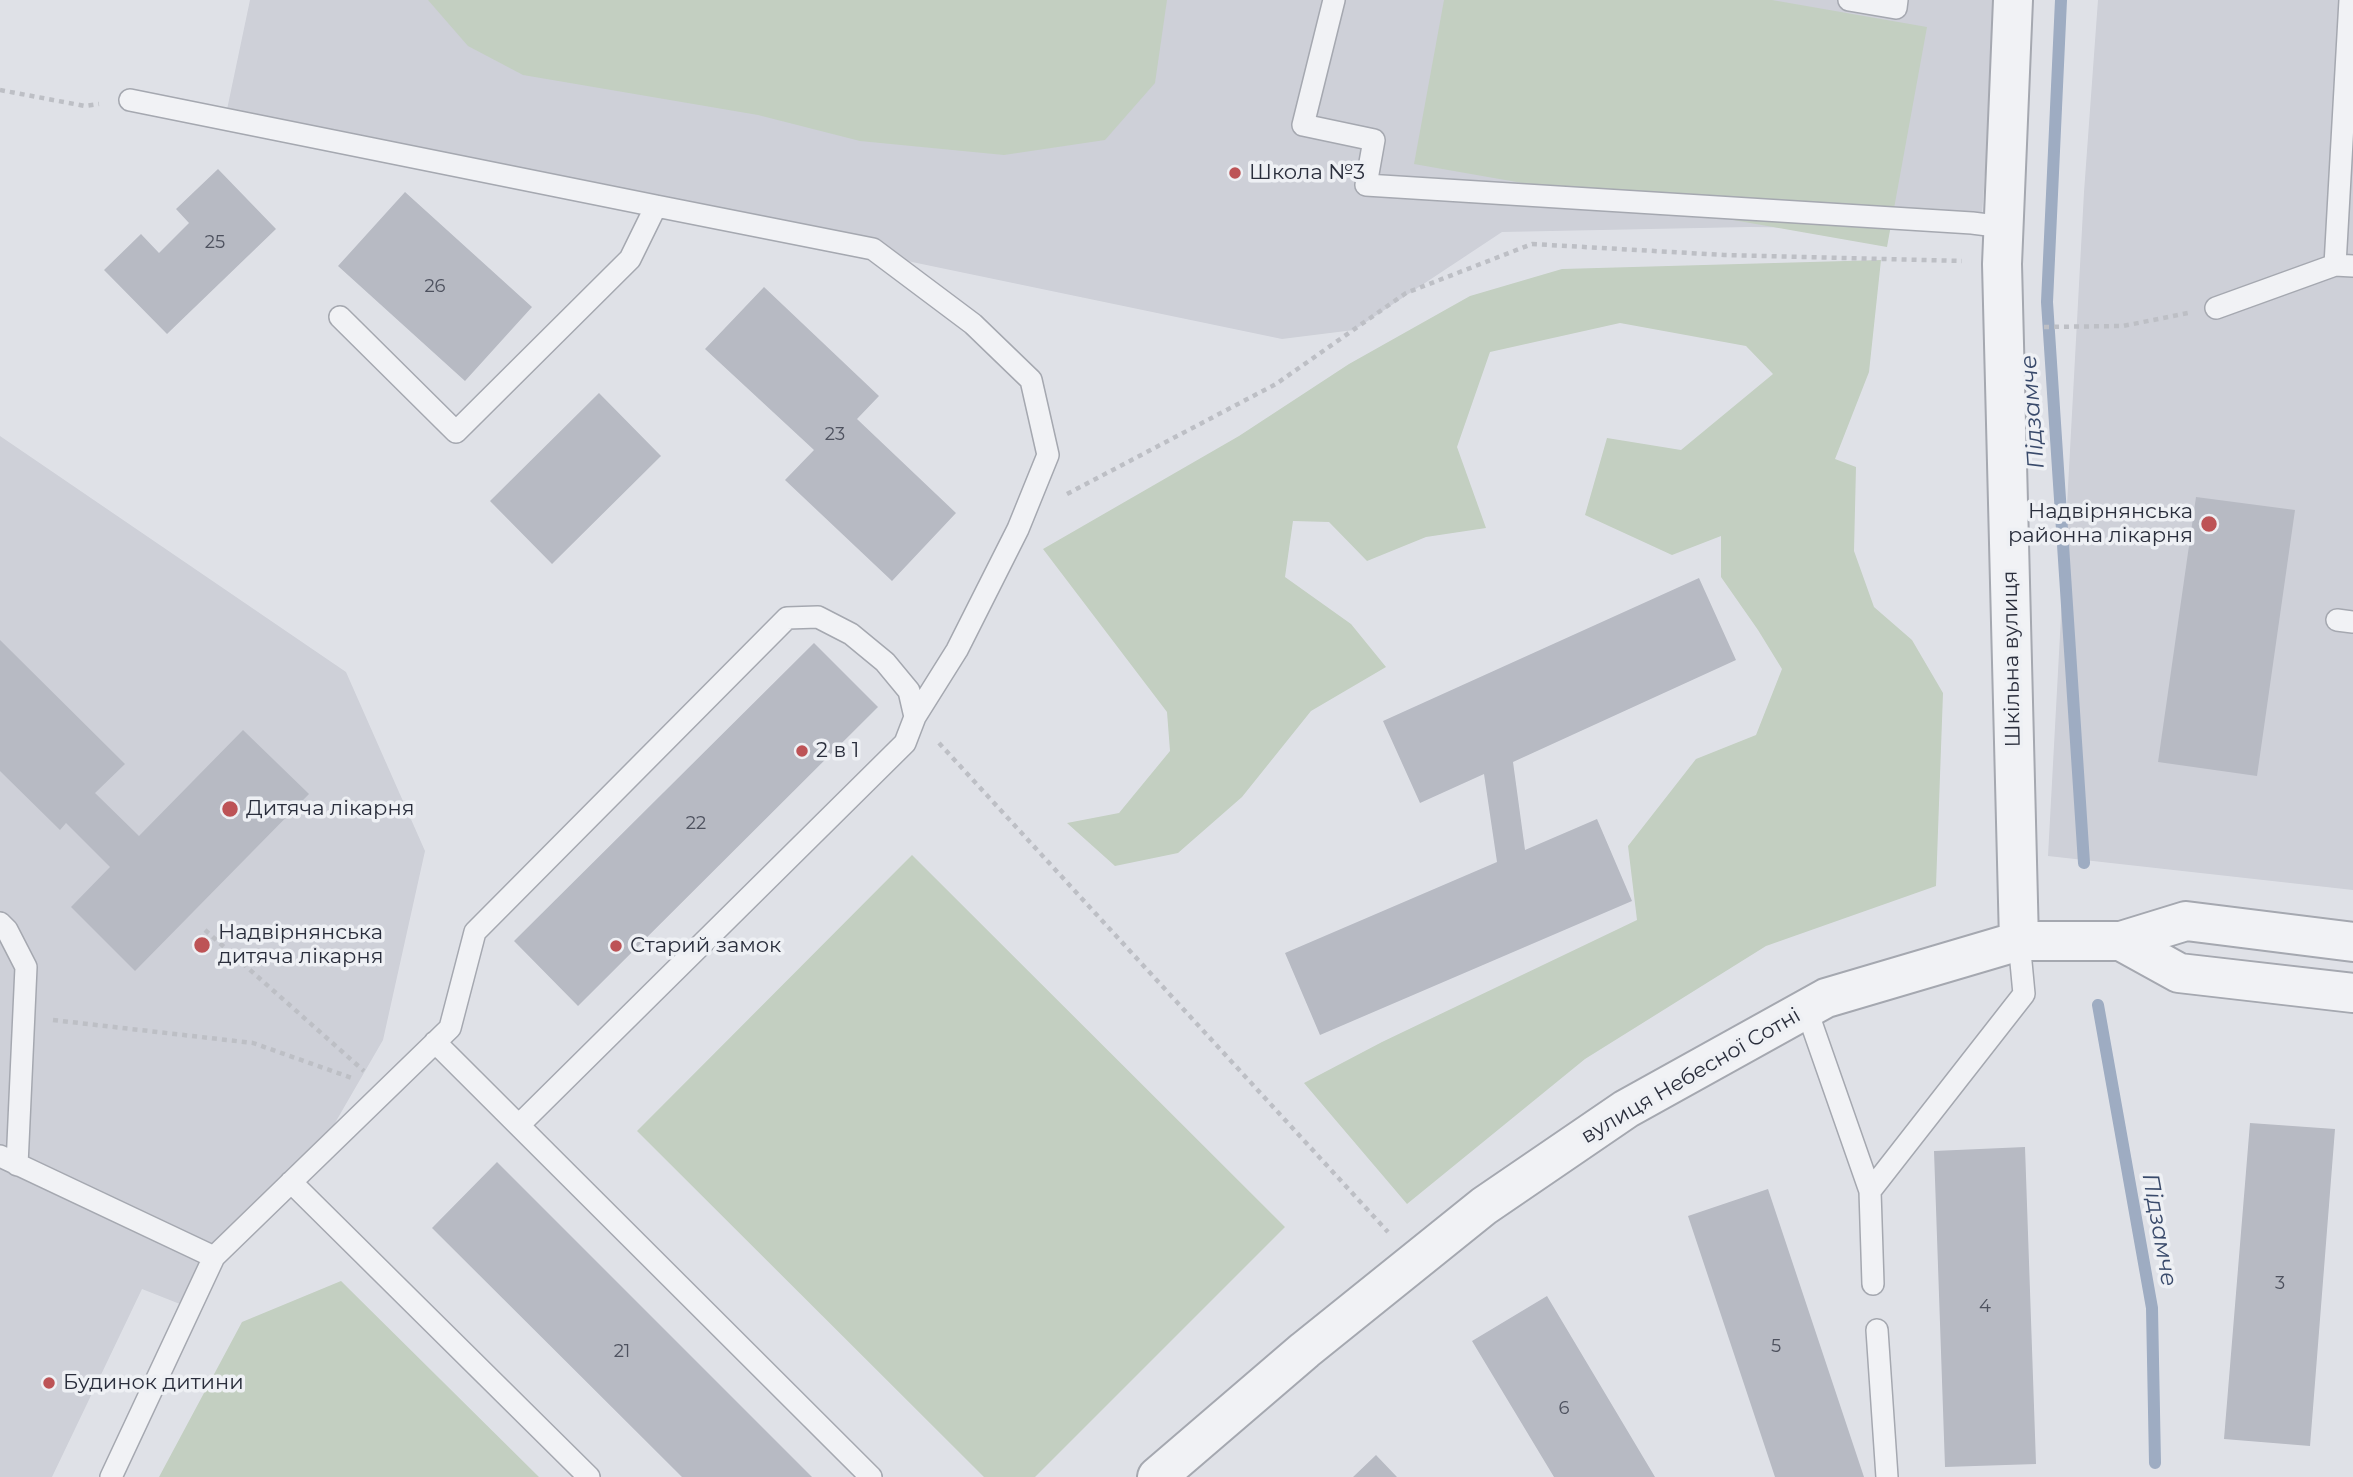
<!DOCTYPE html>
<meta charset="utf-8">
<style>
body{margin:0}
canvas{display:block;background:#dfe1e7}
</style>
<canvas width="2353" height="1477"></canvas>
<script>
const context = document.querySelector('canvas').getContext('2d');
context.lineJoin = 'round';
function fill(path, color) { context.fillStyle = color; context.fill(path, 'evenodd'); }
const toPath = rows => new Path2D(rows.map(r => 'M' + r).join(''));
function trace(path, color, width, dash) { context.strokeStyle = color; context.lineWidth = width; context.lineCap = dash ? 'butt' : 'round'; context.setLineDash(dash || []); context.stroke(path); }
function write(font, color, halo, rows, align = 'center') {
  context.font = font + ' Montserrat,sans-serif'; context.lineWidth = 7; context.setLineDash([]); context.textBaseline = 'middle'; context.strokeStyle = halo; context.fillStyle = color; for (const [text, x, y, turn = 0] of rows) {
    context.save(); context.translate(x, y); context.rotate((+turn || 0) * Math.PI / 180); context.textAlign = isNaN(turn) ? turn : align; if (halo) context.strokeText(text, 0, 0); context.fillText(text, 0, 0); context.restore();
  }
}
const built = toPath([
 [250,0,1997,0,1981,230,1749,227,1502,232,1354,330,1282,339,225,119],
 [2098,0,2353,0,2353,890,2048,856,2084,192],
 [0,436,346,672,425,851,383,1040,313,1161,214,1257,190,1308,142,1289,52,1477,0,1477]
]);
const green = toPath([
 [428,0,1167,0,1155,83,1105,140,1004,155,860,141,758,115,523,75,468,46],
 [1444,0,1772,0,1927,27,1887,247,1414,164],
 [1881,260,1869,372,1835,459,1856,467,1854,551,1874,607,1912,640,1943,693,1936,886,1766,946,1585,1059,1407,1204,1304,1083,1382,1042,1637,920,1628,846,1696,759,1756,735,1782,669,1758,630,1721,577,1721,536,1672,555,1585,515,1607,438,1681,450,1773,374,1746,346,1620,323,1490,352,1457,447,1486,528,1426,537,1367,561,1329,522,1293,521,1285,577,1351,624,1386,667,1311,711,1242,797,1178,853,1115,866,1067,823,1119,813,1170,751,1167,712,1043,549,1239,436,1349,364,1470,296,1562,269],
 [912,855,1285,1227,1035,1477,984,1477,637,1131],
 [341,1281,539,1477,159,1477,242,1322]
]);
const stream = toPath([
 [2061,0,2047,302,2084,863],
 [2098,1005,2152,1308,2155,1463]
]);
const building = toPath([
 [218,169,276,229,167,334,104,270,141,234,159,253,189,223,176,209],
 [405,192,532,307,465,381,338,266],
 [764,287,879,396,857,419,956,513,892,581,785,480,814,450,705,349],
 [599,393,661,456,552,564,490,501],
 [2196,497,2295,510,2257,776,2158,762],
 [1699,578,1736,660,1513,762,1525,850,1597,819,1632,901,1320,1035,1285,953,1497,862,1484,774,1420,803,1383,721],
 [0,640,125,764,95,793,139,836,243,730,309,794,135,971,71,907,110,867,66,823,60,830,0,771],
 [814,643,878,707,578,1006,514,941],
 [2250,1123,2335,1129,2310,1446,2224,1439],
 [2025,1147,2036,1464,1945,1467,1934,1151],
 [497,1162,812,1477,682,1477,432,1228],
 [1768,1189,1864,1477,1775,1477,1688,1216],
 [1547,1296,1655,1477,1554,1477,1472,1341],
 [1376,1455,1397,1477,1353,1477]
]);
const path = toPath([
 [0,90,85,106,99,104],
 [2044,327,2123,326,2188,313],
 [1067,494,1276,384,1406,293,1532,244,1724,255,1962,261],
 [939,743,1388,1232],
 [205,930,364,1071],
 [53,1020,253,1043,352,1078]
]);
const service = toPath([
 [1334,0,1303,125,1374,140,1366,185,1972,223,2004,227],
 [1849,0,1896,8,1897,0],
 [130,100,656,206],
 [2335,265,2350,0],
 [2216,308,2335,265,2353,266],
 [340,317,456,432,630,259,656,206,873,249,973,324,1031,380,1048,455,1018,529,957,650,915,717],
 [2337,620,2353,622],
 [0,923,7,930,26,967,17,1165],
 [1806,1008,1870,1191],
 [435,1042,871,1477],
 [0,1156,214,1257],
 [291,1182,589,1477],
 [1873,1284,1870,1191,2024,994,2019,941],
 [1877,1330,1887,1477],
 [111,1477,214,1257,450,1028,475,932,787,618,818,617,851,634,885,662,909,691,915,717,905,743,519,1125]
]);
const minor = toPath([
 [2013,0,2002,264,2019,941],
 [2121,941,2179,973,2353,993],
 [1157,1477,1305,1350,1484,1206,1626,1109,1826,998,2019,941,2121,941,2186,921,2353,942]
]);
const markers = [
 [1235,173,7,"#bd5356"],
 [2209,524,9,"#bd5356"],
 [802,751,7,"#bd5356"],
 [230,809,9,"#bd5356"],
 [202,945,9,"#bd5356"],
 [616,946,7,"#bd5356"],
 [49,1383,7,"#bd5356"]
];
const numberNames = [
 ["25",215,243],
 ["26",435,287],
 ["23",835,435],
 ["22",696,824],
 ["3",2280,1284],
 ["4",1985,1307],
 ["5",1776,1347],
 ["21",622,1352],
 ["6",1564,1409]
];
const poiNames = [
 ["Школа №3",1249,173],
 ["Надвірнянська",2193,512,"right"],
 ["районна лікарня",2193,536,"right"],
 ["2 в 1",816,751],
 ["Дитяча лікарня",246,809],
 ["Надвірнянська",218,933],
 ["дитяча лікарня",218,957],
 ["Старий замок",630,946],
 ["Будинок дитини",63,1383]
];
const streetNames = [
 ["Шкільна вулиця",2012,659,-91],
 ["вулиця Небесної Сотні",1691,1076,-30]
];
const waterNames = [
 ["Підзамче",2033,412,-94],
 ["Підзамче",2159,1230,80]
];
fill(built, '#ced0d8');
fill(green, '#c3cfc1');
trace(stream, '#9eacc2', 12);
fill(building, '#b7bac3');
trace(service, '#a5a8b0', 24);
trace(minor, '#a5a8b0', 42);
trace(path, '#bdbfc5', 4.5, [5, 5]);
trace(service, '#f1f2f5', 21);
trace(minor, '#f1f2f5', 38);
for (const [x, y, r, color] of markers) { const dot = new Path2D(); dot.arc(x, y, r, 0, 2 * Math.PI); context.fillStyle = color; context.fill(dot); trace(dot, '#eef0f4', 2.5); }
write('18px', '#4d515e', null, numberNames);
write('21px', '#2a2e3c', '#eef0f4', poiNames, 'left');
write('21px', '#2a2e3c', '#eef0f4', streetNames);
write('italic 23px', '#394a6b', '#eef0f4', waterNames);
</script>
